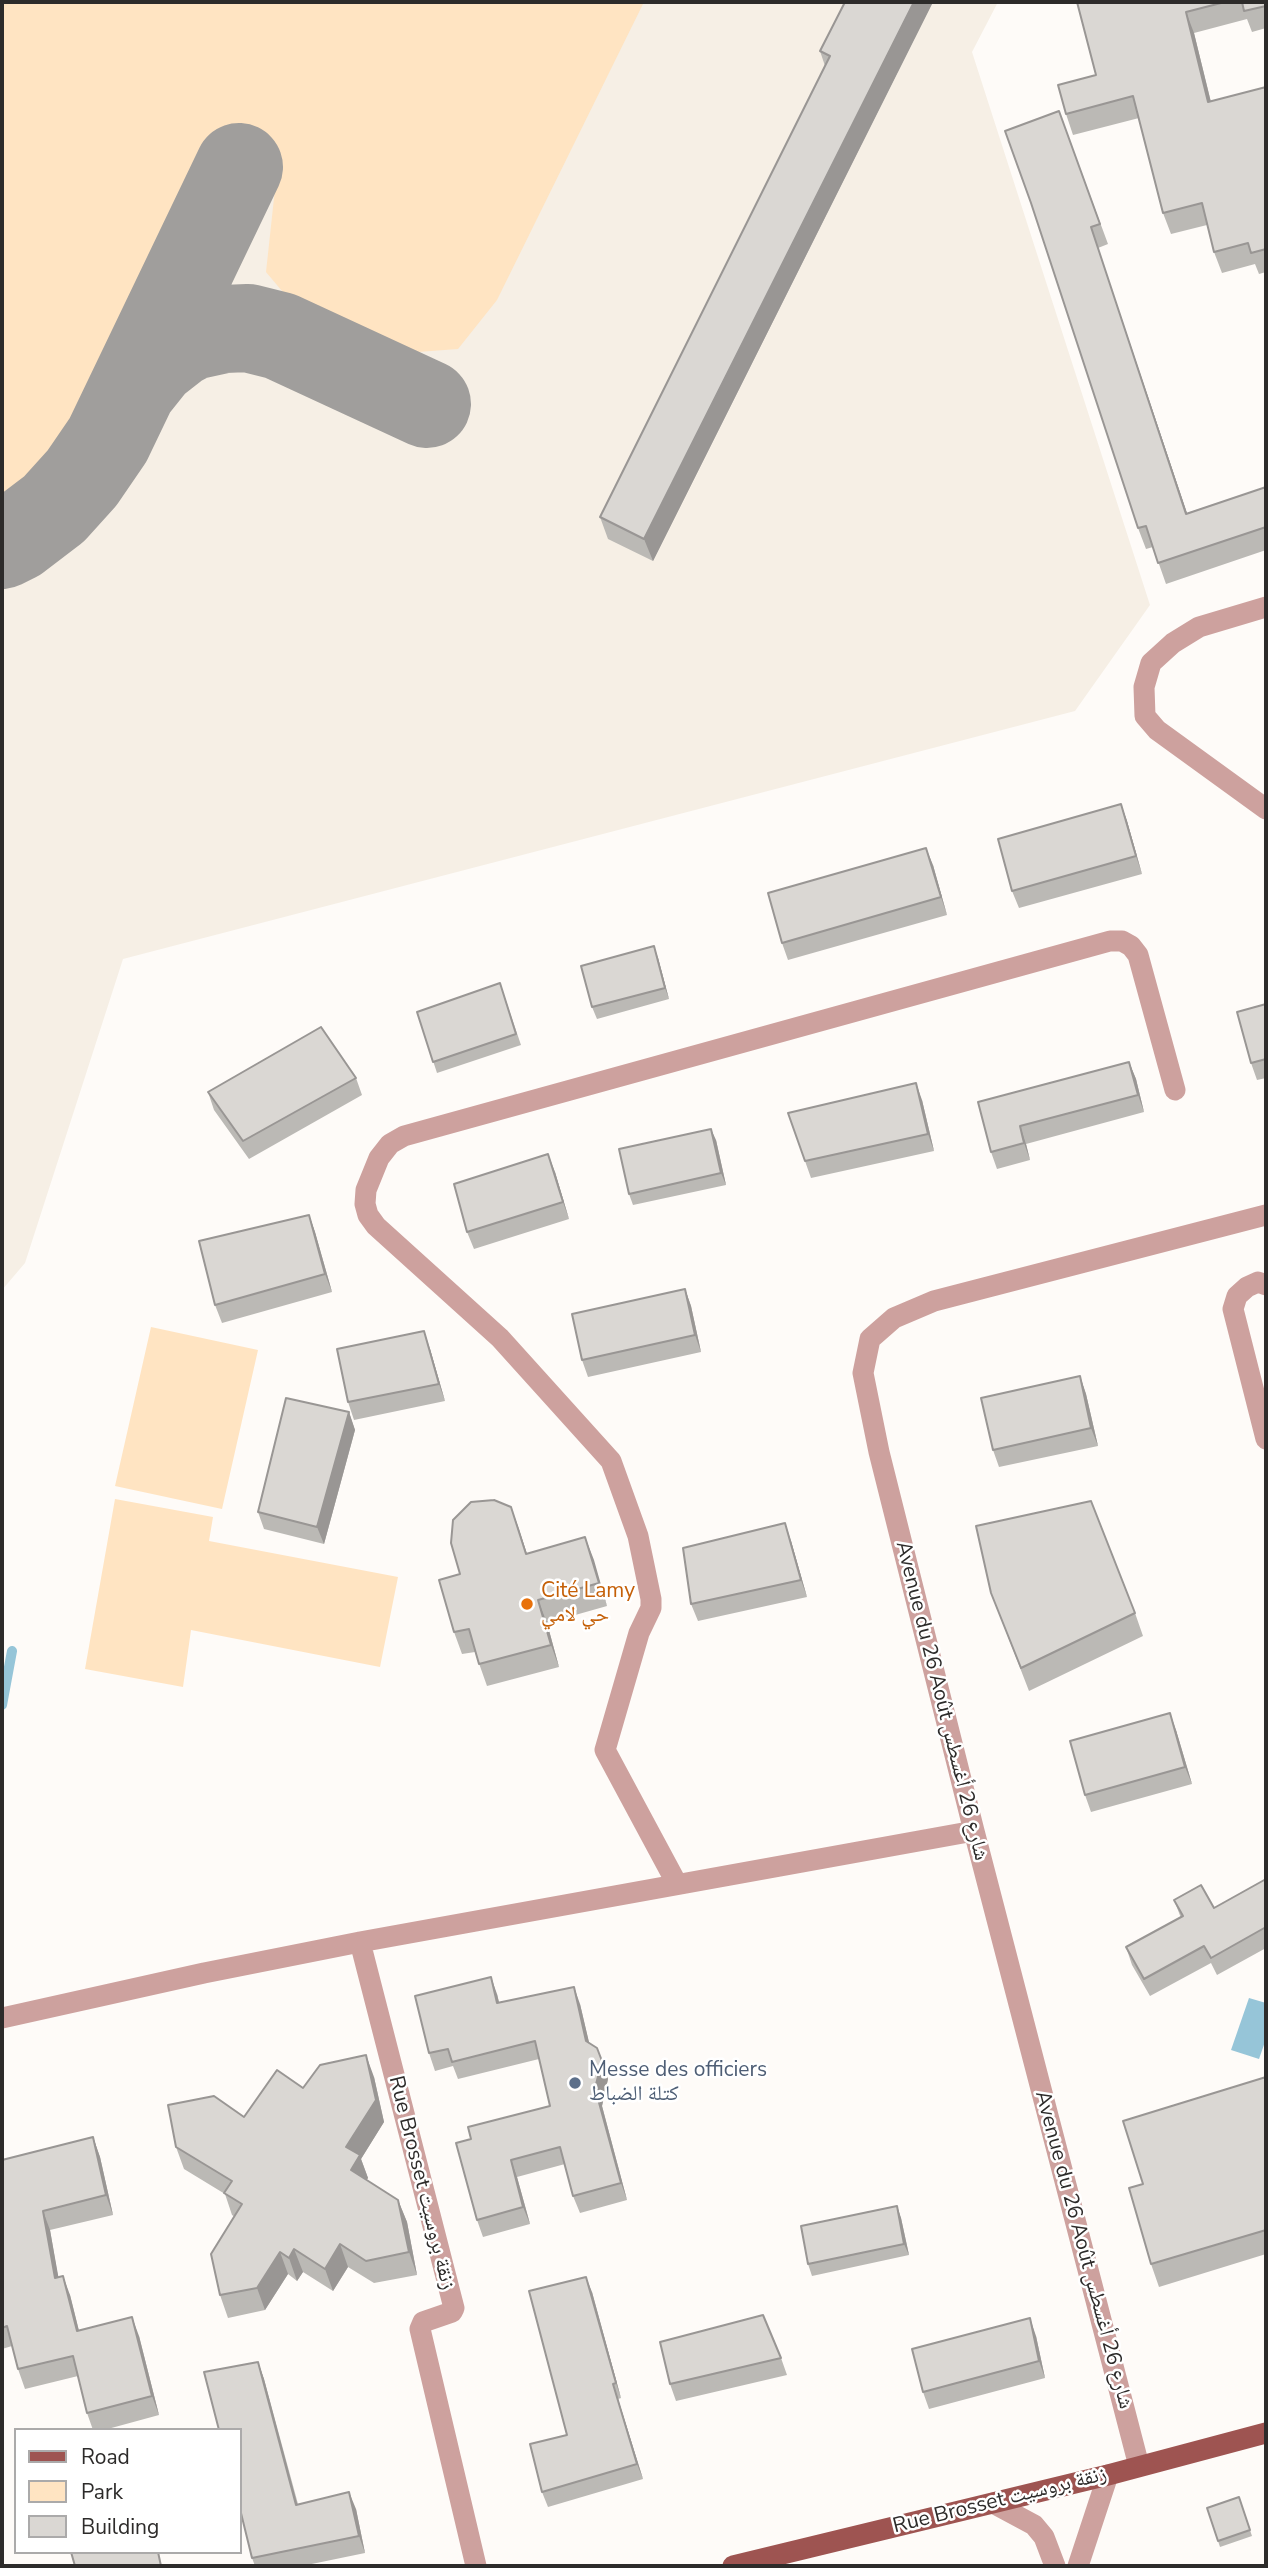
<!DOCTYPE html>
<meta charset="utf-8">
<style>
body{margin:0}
#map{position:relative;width:1268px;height:2568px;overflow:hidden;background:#fefbf8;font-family:"Nunito Sans",sans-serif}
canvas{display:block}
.frame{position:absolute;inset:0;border:4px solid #2d2b2a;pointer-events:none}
.legend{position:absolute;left:14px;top:2428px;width:228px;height:126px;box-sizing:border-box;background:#fff;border:2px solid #abaaaa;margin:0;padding:9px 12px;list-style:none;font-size:21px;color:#2d2b2a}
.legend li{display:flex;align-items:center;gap:14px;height:35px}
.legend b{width:35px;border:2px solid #abaaaa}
</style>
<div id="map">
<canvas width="1268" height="2568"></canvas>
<div class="frame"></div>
<ul class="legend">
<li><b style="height:9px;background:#9e5451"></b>Road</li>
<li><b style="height:19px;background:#ffe4c2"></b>Park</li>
<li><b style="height:19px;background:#dad7d3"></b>Building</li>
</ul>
</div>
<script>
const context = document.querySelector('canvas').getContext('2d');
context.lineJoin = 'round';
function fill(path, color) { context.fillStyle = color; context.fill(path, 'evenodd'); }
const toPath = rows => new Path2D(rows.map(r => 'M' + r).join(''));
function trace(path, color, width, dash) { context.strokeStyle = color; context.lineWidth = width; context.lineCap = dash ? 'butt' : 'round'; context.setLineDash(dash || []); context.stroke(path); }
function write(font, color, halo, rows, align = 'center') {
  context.font = font + ' "Nunito Sans","Noto Naskh Arabic",sans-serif'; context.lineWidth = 5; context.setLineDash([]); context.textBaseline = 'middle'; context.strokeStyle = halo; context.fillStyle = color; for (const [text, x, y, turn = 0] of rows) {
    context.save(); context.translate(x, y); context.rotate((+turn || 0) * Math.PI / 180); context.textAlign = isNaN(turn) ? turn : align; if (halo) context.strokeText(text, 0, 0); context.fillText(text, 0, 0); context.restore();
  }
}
const built = toPath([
 [2,2,998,2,972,52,1150,605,1075,711,123,959,25,1263,2,1290]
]);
const green = toPath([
 [2,2,644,2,497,300,458,349,391,354,309,323,266,272,275,189,212,151,94,398,24,491,2,505],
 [151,1327,258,1350,222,1509,115,1486],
 [115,1499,213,1517,209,1541,398,1577,380,1667,191,1630,183,1687,85,1669]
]);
const water = toPath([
 [1249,1998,1266,2003,1266,2039,1259,2059,1231,2050]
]);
const stream = toPath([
 [2,1705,12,1651]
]);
const taxiway = toPath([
 [134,387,154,362,177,344,192,336,224,329,248,328,280,336,427,404],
 [2,545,16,538,54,509,82,478,108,440,239,167]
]);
const minor = toPath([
 [1266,607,1199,627,1173,643,1151,663,1144,687,1145,716,1157,730,1266,809],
 [1266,1285,1258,1282,1247,1287,1237,1296,1233,1309,1266,1439],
 [677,1884,605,1750,639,1633,651,1608,651,1599,638,1536,611,1461,500,1338,376,1226,368,1215,365,1204,366,1190,379,1158,390,1144,404,1136,1110,941,1122,941,1131,946,1138,955,1175,1090],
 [360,1942,454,2308,452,2312,423,2322,420,2329,476,2566],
 [2,2018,204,1973,360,1942,974,1831],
 [1139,2466,974,1831,879,1452,863,1373,870,1339,894,1318,934,1301,1266,1215],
 [993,2503,1034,2525,1044,2537,1055,2566],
 [1078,2566,1108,2475]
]);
const major = toPath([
 [733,2566,1108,2475,1266,2433]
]);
const wall = toPath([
 [845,2,933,2,653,561,608,539,600,517,825,66,820,51],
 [1077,2,1266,2,1266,28,1252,32,1247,19,1194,33,1211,102,1266,87,1266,272,1259,274,1255,264,1222,273,1214,252,1207,225,1171,234,1163,213,1139,118,1073,135,1066,114,1096,75],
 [1059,111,1108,244,1098,248,1187,513,1266,487,1266,550,1166,584,1153,547,1146,549,1138,528],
 [1121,804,1127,821,1142,874,1019,908,1012,891],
 [933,865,947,915,788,960,782,943],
 [658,958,669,999,597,1019,592,1007],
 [500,983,521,1045,437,1073,417,1012],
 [1266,1004,1266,1078,1257,1080,1251,1063],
 [1129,1062,1136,1079,1144,1112,1026,1144,1030,1160,997,1169,991,1152,978,1102],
 [356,1078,362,1095,249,1159,214,1110,208,1092],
 [922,1100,934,1151,811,1178,788,1113],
 [716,1140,726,1185,633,1205,629,1194],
 [555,1172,569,1219,474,1249,467,1232],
 [309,1215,315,1232,332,1292,222,1323,215,1305],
 [685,1289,691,1306,701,1352,588,1377,582,1360],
 [430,1349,445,1401,354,1420,348,1402],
 [1080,1376,1086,1394,1098,1446,999,1467,993,1450],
 [349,1412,355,1430,324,1544,264,1529,258,1512],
 [511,1507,527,1554,585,1537,607,1606,547,1623,559,1667,487,1686,475,1652,462,1654,454,1632],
 [791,1541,807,1597,698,1621,691,1604],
 [991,1593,1135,1613,1143,1636,1029,1691],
 [1176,1730,1192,1784,1091,1812,1085,1795],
 [1266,1879,1266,1948,1217,1975,1211,1963,1150,1996,1132,1965,1126,1947,1181,1918,1174,1900,1214,1908],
 [497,1994,499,2002,580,2004,589,2043,608,2079,602,2106,627,2200,580,2213,573,2196,565,2164,517,2177,530,2224,483,2237,477,2220,471,2139,550,2106,539,2059,458,2079,453,2066,435,2071,429,2053],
 [374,2077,384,2122,361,2159,368,2178,366,2180,398,2200,407,2222,417,2275,374,2283,348,2267,333,2291,303,2272,297,2281,288,2274,265,2310,228,2318,220,2295,235,2217,232,2215,225,2194,184,2169,176,2147,244,2117,303,2088],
 [1266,2077,1266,2254,1159,2287,1151,2264,1143,2184],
 [93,2137,100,2157,113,2215,50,2230,58,2277,70,2295,79,2331,139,2336,159,2415,104,2430,93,2430,87,2413,78,2376,25,2389,18,2369,12,2346,2,2349,2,2160],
 [897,2206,901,2218,909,2255,812,2276,808,2264],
 [592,2292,621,2398,618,2399,643,2479,548,2507,542,2492,567,2435],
 [1036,2336,1045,2378,929,2409,923,2392],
 [781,2358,787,2375,676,2401,670,2384],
 [258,2362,264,2379,298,2504,356,2509,365,2553,302,2566,255,2566,252,2558],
 [1239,2497,1252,2536,1220,2547,1207,2508]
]);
const shadedWall = toPath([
 [914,2,933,2,653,561,644,539],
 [1186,12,1194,33,1216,123,1208,102],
 [1091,227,1098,248,1194,534,1186,514],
 [1121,804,1127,821,1142,874,1136,856],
 [926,848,933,865,947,915,941,897],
 [654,946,658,958,669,999,665,988],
 [1129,1062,1136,1079,1144,1112,1138,1095],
 [916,1083,922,1100,934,1151,928,1134],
 [1020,1126,1026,1144,1030,1160,1024,1143],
 [711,1129,716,1140,726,1185,721,1173],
 [548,1154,555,1172,569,1219,563,1202],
 [309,1215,315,1232,332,1292,325,1274],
 [685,1289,691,1306,701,1352,695,1335],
 [424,1331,430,1349,445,1401,439,1384],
 [1080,1376,1086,1394,1098,1446,1091,1428],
 [349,1412,355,1430,324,1544,317,1527],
 [511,1507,519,1529,534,1576,526,1554],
 [785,1523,791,1541,807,1597,801,1580],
 [585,1537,594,1560,607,1606,599,1583],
 [538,1600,547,1623,559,1667,551,1645],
 [1170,1713,1176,1730,1192,1784,1185,1767],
 [491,1977,497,1994,503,2020,497,2003],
 [574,1987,580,2004,593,2059,586,2041],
 [366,2055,374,2077,384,2122,361,2159,368,2178,359,2192,351,2170,346,2147],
 [602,2061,608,2079,602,2106,627,2200,621,2183,595,2088],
 [93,2137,100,2157,113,2215,106,2195],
 [511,2160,517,2177,530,2224,523,2207],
 [398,2200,407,2222,417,2275,409,2252],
 [897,2206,901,2218,909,2255,904,2244],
 [43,2211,50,2230,62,2297,55,2278],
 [340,2244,348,2267,333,2291,325,2269],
 [294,2249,303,2272,297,2281,289,2258],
 [280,2252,288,2274,265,2310,257,2288],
 [63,2276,70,2295,84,2351,77,2331],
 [586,2277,592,2292,621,2398,616,2383],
 [132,2317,139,2336,159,2415,152,2396],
 [1030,2318,1036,2336,1045,2378,1039,2361],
 [258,2362,264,2379,302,2522,296,2505],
 [613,2384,618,2399,643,2479,637,2464],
 [349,2492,356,2509,365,2553,359,2536]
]);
const building = toPath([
 [845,2,914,2,644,539,600,517,830,56,820,51,845,2],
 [1077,2,1225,2,1186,12,1208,102,1266,87,1266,249,1251,253,1248,243,1214,252,1202,203,1163,213,1133,96,1066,114,1058,85,1096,75,1077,2],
 [1242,2,1266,2,1266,6,1244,11,1242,2],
 [1059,111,1100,224,1091,227,1186,514,1266,487,1266,527,1158,563,1146,526,1138,528,1031,203,1005,131,1059,111],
 [1121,804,1136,856,1012,891,998,839,1121,804],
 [926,848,941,897,782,943,768,893,926,848],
 [654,946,665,988,592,1007,581,966,654,946],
 [500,983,516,1034,433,1062,417,1012,500,983],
 [1266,1004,1266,1059,1251,1063,1237,1012,1266,1004],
 [321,1027,356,1078,243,1141,208,1092,321,1027],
 [1129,1062,1138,1095,1020,1126,1024,1143,991,1152,978,1102,1129,1062],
 [916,1083,928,1134,805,1161,788,1113,916,1083],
 [711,1129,721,1173,629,1194,619,1149,711,1129],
 [548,1154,563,1202,467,1232,454,1184,548,1154],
 [309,1215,325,1274,215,1305,199,1241,309,1215],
 [685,1289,695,1335,582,1360,572,1314,685,1289],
 [424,1331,439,1384,348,1402,337,1349,424,1331],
 [1080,1376,1091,1428,993,1450,981,1398,1080,1376],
 [286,1398,349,1412,317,1527,258,1512,286,1398],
 [494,1500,511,1507,526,1554,585,1537,599,1583,538,1600,551,1645,479,1664,469,1629,454,1632,439,1580,460,1574,451,1543,453,1520,471,1502,494,1500],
 [1091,1501,1135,1613,1021,1668,991,1593,976,1526,1091,1501],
 [785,1523,801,1580,691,1604,683,1548,785,1523],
 [1170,1713,1185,1767,1085,1795,1070,1741,1170,1713],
 [1266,1879,1266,1927,1211,1958,1204,1946,1144,1979,1126,1947,1183,1916,1174,1900,1201,1885,1214,1908,1266,1879],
 [491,1977,497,2003,574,1987,586,2041,597,2048,602,2061,595,2088,621,2183,573,2196,560,2147,511,2160,523,2207,477,2220,456,2143,471,2139,468,2127,550,2106,535,2041,452,2062,448,2049,429,2053,415,1996,491,1977],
 [366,2055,376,2100,346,2147,360,2155,351,2170,398,2200,409,2252,366,2261,340,2244,325,2269,294,2249,289,2258,280,2252,257,2288,220,2295,211,2254,242,2204,224,2193,232,2181,176,2147,168,2105,214,2096,244,2117,277,2070,303,2088,320,2065,366,2055],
 [1266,2077,1266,2230,1151,2264,1129,2188,1143,2184,1123,2121,1266,2077],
 [93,2137,106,2195,43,2211,55,2278,63,2276,77,2331,132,2317,152,2396,87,2413,73,2356,18,2369,7,2326,2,2328,2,2160,93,2137],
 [897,2206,904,2244,808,2264,801,2226,897,2206],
 [586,2277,616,2383,613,2384,637,2464,542,2492,530,2444,567,2435,529,2291,586,2277],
 [763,2315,781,2358,670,2384,660,2342,763,2315],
 [1030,2318,1039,2361,923,2392,912,2349,1030,2318],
 [258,2362,296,2505,349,2492,359,2536,252,2558,240,2509,240,2430,219,2430,204,2372,258,2362],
 [1239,2497,1250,2530,1218,2541,1207,2508,1239,2497],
 [71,2552,158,2552,161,2566,75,2566,71,2552]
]);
const markers = [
 [527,1604,7,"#e8710a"],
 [575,2083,7,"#5c6f8a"]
];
const foodNames = [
 ["Cité Lamy",541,1592],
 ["حي لامي",541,1616]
];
const streetNames = [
 ["Avenue du 26 Août شارع 26 أغسطس",941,1701,76],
 ["Rue Brosset زنقة بروسيت",421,2183,76],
 ["Avenue du 26 Août شارع 26 أغسطس",1083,2250,75],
 ["Rue Brosset زنقة بروسيت",1000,2501,-14]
];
const serviceNames = [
 ["Messe des officiers",589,2071],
 ["كتلة الضباط",589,2095]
];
fill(built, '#f6efe5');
fill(green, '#ffe4c2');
fill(water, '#96c5d8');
trace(stream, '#96c5d8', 10);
trace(taxiway, '#a09e9c', 88);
trace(minor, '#cda19e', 21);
trace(major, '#9e5451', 21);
fill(wall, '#bbb9b5');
fill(shadedWall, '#999694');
fill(building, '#dad7d3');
trace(building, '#999694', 2);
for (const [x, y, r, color] of markers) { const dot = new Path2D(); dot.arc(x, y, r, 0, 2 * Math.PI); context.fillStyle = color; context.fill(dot); trace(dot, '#fff', 2.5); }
write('21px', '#c56008', '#fff', foodNames, 'left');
write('21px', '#2d2b2a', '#fff', streetNames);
write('21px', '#4e5e75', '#fff', serviceNames, 'left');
</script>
